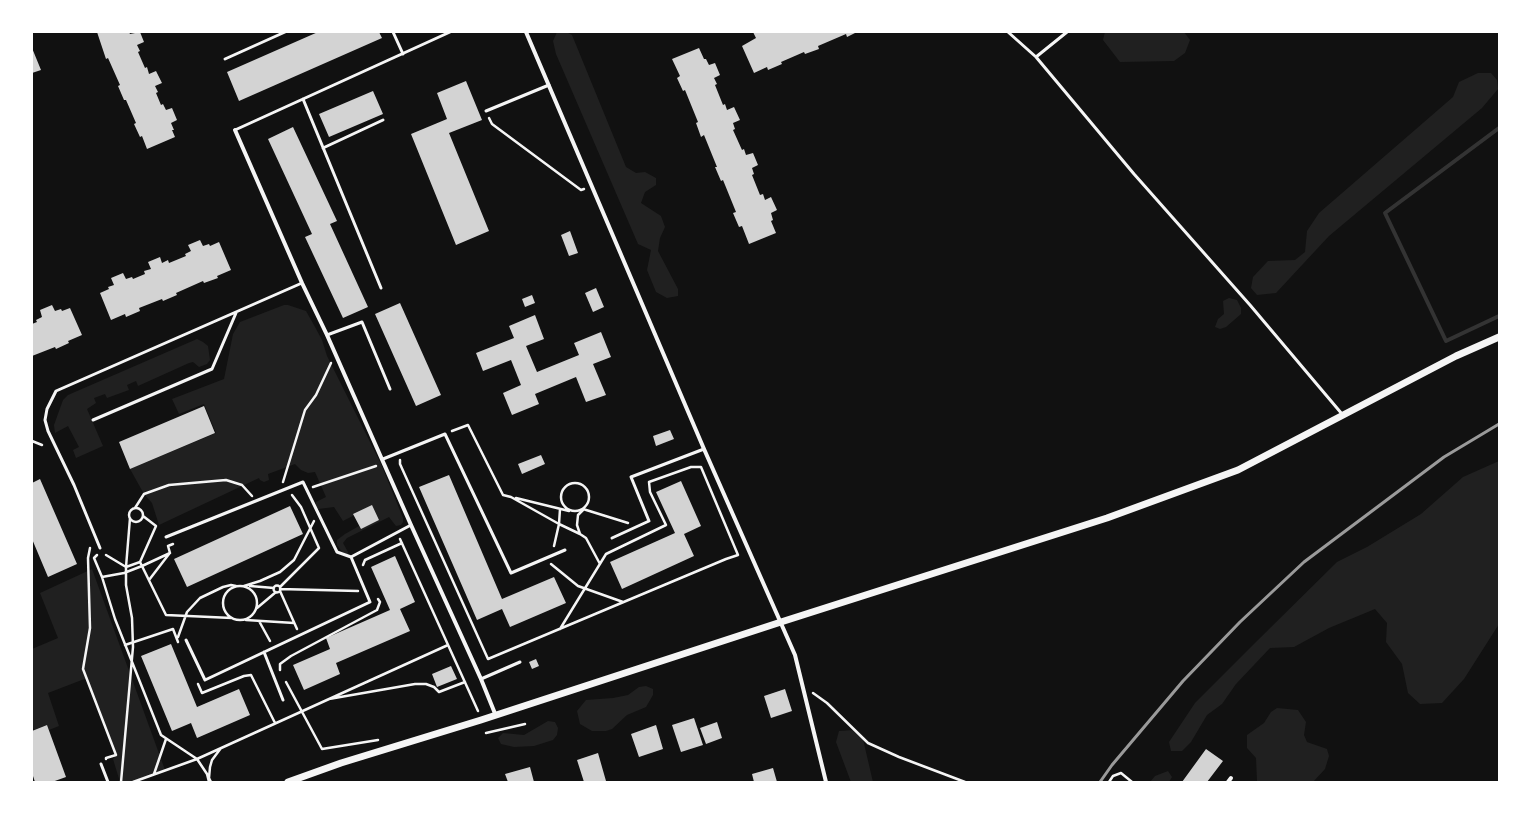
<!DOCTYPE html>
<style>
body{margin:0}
#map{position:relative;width:1531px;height:814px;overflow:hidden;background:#111;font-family:"PT Sans Narrow",sans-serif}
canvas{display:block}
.frame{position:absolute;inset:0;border:33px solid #fff;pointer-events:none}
</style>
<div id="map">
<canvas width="1531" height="814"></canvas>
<div class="frame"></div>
</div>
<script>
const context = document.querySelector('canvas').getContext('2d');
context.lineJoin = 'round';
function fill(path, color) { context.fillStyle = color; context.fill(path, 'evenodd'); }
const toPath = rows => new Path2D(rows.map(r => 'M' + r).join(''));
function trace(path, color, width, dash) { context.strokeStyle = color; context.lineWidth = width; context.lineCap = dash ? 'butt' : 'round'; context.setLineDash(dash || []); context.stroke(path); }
const green = toPath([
 [557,32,566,32,572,35,626,167,636,173,645,172,656,178,656,185,645,192,641,203,661,216,665,227,660,238,658,251,678,289,678,296,667,298,656,292,647,270,651,250,638,244,556,54,553,41],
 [1105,32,1184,32,1190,40,1185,53,1174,61,1120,62,1103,40],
 [1478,73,1491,73,1497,80,1498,89,1482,108,1329,236,1276,293,1257,295,1251,288,1253,277,1268,261,1295,260,1305,252,1307,231,1319,213,1453,97,1459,82],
 [1229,298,1237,300,1241,308,1241,314,1226,327,1220,329,1215,327,1218,319,1224,314,1223,301],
 [284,305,288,305,306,311,315,327,322,340,327,356,381,464,403,518,403,522,401,525,396,526,389,517,347,538,343,543,348,552,348,555,342,552,337,545,337,540,345,534,359,526,361,529,379,520,372,506,343,521,334,507,318,509,316,506,316,502,326,497,315,472,308,473,301,470,295,464,268,474,269,480,264,482,260,480,259,478,159,525,152,503,144,494,130,469,216,433,204,404,179,414,172,399,224,379,233,334,240,322],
 [197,339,203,342,208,346,210,360,207,364,199,367,193,362,189,363,138,386,136,381,127,385,129,390,107,398,105,394,94,398,96,403,87,409,103,446,76,458,73,450,79,447,68,426,55,433,54,425,63,400,68,395],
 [1499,461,1499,624,1464,679,1442,703,1420,704,1408,693,1402,664,1386,642,1387,623,1375,609,1329,628,1294,647,1270,648,1236,684,1222,704,1207,715,1191,742,1182,751,1171,751,1169,742,1195,703,1258,640,1337,562,1367,547,1421,514,1463,477],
 [92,569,165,770,133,782,120,782,113,759,116,755,87,678,48,693,59,726,49,730,47,725,34,730,32,726,32,649,58,638,40,593],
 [646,686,653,689,653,695,646,707,627,715,612,729,606,731,592,731,580,724,577,711,586,700,613,698,628,695,639,687],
 [1277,708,1298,710,1306,722,1304,735,1307,742,1327,749,1329,756,1325,769,1313,782,1258,782,1257,781,1256,758,1247,748,1247,735,1264,723,1271,712],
 [548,721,555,722,558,728,557,735,553,740,534,746,514,747,501,744,498,738,503,733,524,735],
 [854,730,862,735,873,782,851,782,836,742,839,731],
 [1168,771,1172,777,1169,782,1150,782,1155,776]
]);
const stream = toPath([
 [1499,128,1385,213,1446,341,1499,316]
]);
const building = toPath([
 [97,32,129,32,130,34,140,32,144,42,137,45,140,51,138,52,145,68,147,67,149,74,156,71,162,83,155,86,158,92,156,93,161,105,163,104,166,110,172,108,177,120,171,123,174,130,172,130,175,137,147,149,142,136,140,137,134,124,136,123,126,100,124,100,118,86,120,85,108,58,106,59],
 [318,32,379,32,382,38,239,101,227,72],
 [753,32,768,33,857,32,847,37,846,34,818,46,819,49,805,54,804,52,781,62,782,64,768,70,767,67,754,73,742,46,756,38],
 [32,48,41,70,32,73],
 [699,48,704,59,706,59,709,65,715,63,720,75,714,78,717,84,715,85,723,105,725,104,727,110,734,107,740,120,733,123,735,129,733,130,742,150,744,149,746,155,753,153,758,165,752,168,754,174,752,175,760,195,763,194,765,200,771,197,777,210,771,213,773,220,771,221,776,233,749,244,742,226,739,227,733,213,736,212,723,180,721,181,715,167,717,167,704,135,701,137,696,123,698,122,685,90,683,91,677,78,680,76,672,59],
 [466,81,482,120,449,133,489,231,456,245,411,134,447,119,437,93],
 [373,91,383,114,329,137,319,114],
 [293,127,337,221,330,224,368,307,343,318,305,237,312,234,268,139],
 [570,231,578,253,569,256,561,235],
 [200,240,203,246,209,244,210,246,219,242,231,270,217,276,218,278,204,283,203,281,176,293,177,295,163,301,162,299,139,308,140,311,126,317,125,314,111,320,100,293,109,289,108,287,114,285,111,278,123,273,126,279,132,277,133,279,145,274,144,271,151,269,148,262,160,257,162,263,168,260,169,263,186,256,185,254,191,251,188,245],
 [596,288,604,307,593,312,585,293],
 [532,295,535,303,525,307,522,299],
 [400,303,441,395,416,406,375,314],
 [52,305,55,311,61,309,62,311,70,308,82,335,68,341,69,343,56,349,55,347,32,356,32,324,37,322,36,320,42,317,40,310],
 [535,315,544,339,526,346,537,372,579,355,574,343,601,332,611,357,593,364,606,395,586,402,576,377,535,394,539,404,512,415,503,393,521,385,511,360,483,371,476,353,514,338,509,326],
 [204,406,215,433,130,469,119,442],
 [670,430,674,439,656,446,653,436],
 [541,455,545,464,522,474,518,464],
 [449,475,502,599,554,577,566,603,510,627,502,609,477,620,419,487],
 [40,479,77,564,48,577,32,539,32,483],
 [681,481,701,526,684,534,694,556,622,589,610,562,675,533,656,492],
 [372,505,379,520,361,529,353,514],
 [290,506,303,534,187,587,174,559],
 [395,556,415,602,400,609,410,631,336,663,340,674,304,690,293,665,330,649,326,638,390,610,371,567],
 [171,644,197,707,239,689,250,715,197,738,191,723,172,731,141,656],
 [536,659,539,666,532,669,529,662],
 [451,666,457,679,437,687,432,674],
 [785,689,792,711,771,718,764,696],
 [694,718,703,745,681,752,672,725],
 [717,722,722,738,706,744,700,728],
 [47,725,66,777,52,782,35,782,32,773,32,731],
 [656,725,663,749,639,757,631,734],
 [1206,749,1223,761,1207,782,1182,782],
 [598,753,606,781,602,782,584,782,577,760],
 [530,767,534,782,508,782,505,774],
 [773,768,777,782,754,782,752,774]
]);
const path = toPath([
 [489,118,492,124,581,190,584,189],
 [452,431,468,425,503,495,511,497,559,524,580,534],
 [32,441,42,445],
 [400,460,400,464,488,659,726,559,738,555,701,467,691,467,649,482,650,492,666,525,606,554,560,629],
 [283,482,305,410,316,395,331,363],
 '561 497a14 14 0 1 1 28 0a14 14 0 1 1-28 0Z',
 [313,487,376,466],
 [516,498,569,511],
 [135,508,144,494,169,485,226,480,242,485,252,496],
 '129 515a7 7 0 1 1 14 0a7 7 0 1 1-14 0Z',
 [583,509,628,523],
 [584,509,578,515,577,525,580,534,586,538,600,564],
 [130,518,126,567,140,562,166,615,232,618],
 [400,539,478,711],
 [168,546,173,544],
 [554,546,559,524,560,509],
 [90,548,88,558,90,628,83,669,116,755,106,758,106,759],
 [97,555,94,558,102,577,115,619,161,735,197,759,207,774,209,782],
 [106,555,126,567,126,585,132,618,133,647,121,782],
 [140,562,156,526,143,516],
 [551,564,578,586,623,602],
 [363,565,365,560,402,543],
 [102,577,124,573,142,566,170,553,168,546],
 [149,580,169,554],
 '273.5 589a3.5 3.5 0 1 1 7 0a3.5 3.5 0 1 1-7 0Z',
 '223 603a17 17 0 1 1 34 0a17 17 0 1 1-34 0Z',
 [244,586,260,581,280,572,294,560,314,521],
 [250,586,274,588],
 [280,587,319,548,301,507,292,495],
 [280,589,358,591],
 [280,591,297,629],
 [257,608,276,592],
 [246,620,294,623],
 [259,621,270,641],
 [178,637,187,612,200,598,223,587,231,585,236,586],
 [125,645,173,629,178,642],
 [280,670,280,664,291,656,377,610,380,602,378,599],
 [286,682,322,749,378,740],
 [198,684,202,693,244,676,251,675,275,723],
 [813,693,827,703,868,743,899,757,965,782],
 [329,699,415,684,426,684,434,687,439,692,465,682],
 [486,733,525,724],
 [154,774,166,739],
 [133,782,197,759,448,645],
 [211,782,209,778,210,767,212,760,221,748],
 [1109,782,1113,776,1121,773,1132,782]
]);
const service = toPath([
 [393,32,403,54],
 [1008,32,1036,57,1134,174,1250,305,1342,414],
 [1036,57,1067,32],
 [225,59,285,32],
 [303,99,381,288],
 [486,111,549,85],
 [235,130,450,32],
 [323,148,383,120],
 [327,335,362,322,390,389],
 [93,420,212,369,236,313],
 [383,459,445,434,511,573,565,550],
 [166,537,303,482,337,552,351,557,411,525],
 [612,538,649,521,631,477,704,449],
 [100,548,74,485,48,431,45,420,47,409,56,391,302,283],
 [186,640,205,680,370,602,351,557],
 [264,652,283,700],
 [481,679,520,662],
 [101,764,108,782]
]);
const minor = toPath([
 [526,32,704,449,795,655,826,782],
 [235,130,302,283,327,335,411,525,481,679,496,716],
 [1228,782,1231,778]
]);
const tertiary = toPath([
 [288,782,341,763,481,720,781,622,1107,518,1238,470,1456,356,1499,337]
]);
const rail = toPath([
 [1100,782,1112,765,1183,681,1240,622,1304,562,1444,457,1499,424]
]);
fill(green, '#202020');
trace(stream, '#333', 4);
fill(building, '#d3d3d3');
trace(path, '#f5f5f5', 2.5);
trace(service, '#f5f5f5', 3);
trace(minor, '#f5f5f5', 4);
trace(tertiary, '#f5f5f5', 7);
trace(rail, '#9a9a9a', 3);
</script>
